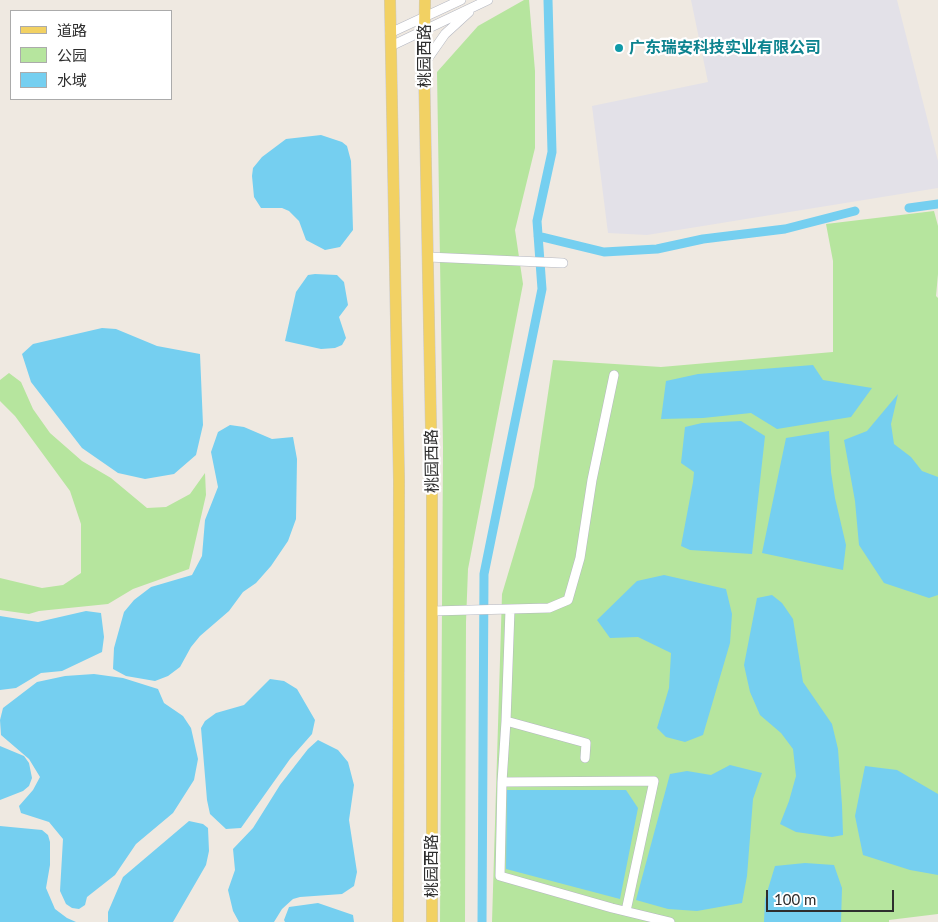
<!DOCTYPE html>
<meta charset="utf-8">
<style>
body{margin:0}
#map{position:relative;width:938px;height:922px;overflow:hidden;background:#efe9e1;font-family:Lato,"Noto Sans SC",sans-serif}
canvas{display:block}
.legend{position:absolute;left:10px;top:10px;width:162px;height:90px;box-sizing:border-box;background:#fff;border:1px solid #ababab;margin:0;padding:6px 9px;list-style:none;font-size:15px;color:#2e2e2e}
.legend li{display:flex;align-items:center;gap:10px;height:25px}
.legend b{width:25px;border:1px solid #ababab}
.scale{position:absolute;left:766px;top:890px;width:128px;height:22px;box-sizing:border-box;border:2px solid #2e2e2e;border-top:0;padding-left:6px;font-size:15px;line-height:18px;white-space:nowrap;color:#2e2e2e;-webkit-text-stroke:4px #fff;paint-order:stroke}
</style>
<div id="map">
<canvas width="938" height="922"></canvas>
<ul class="legend">
<li><b style="height:6px;background:#f2d163"></b>道路</li>
<li><b style="height:14px;background:#b6e59e"></b>公园</li>
<li><b style="height:14px;background:#75cff0"></b>水域</li>
</ul>
<div class="scale">100 m</div>
</div>
<script>
const context = document.querySelector('canvas').getContext('2d');
context.lineJoin = 'round';
function fill(path, color) { context.fillStyle = color; context.fill(path, 'evenodd'); }
const toPath = rows => new Path2D(rows.map(r => 'M' + r).join(''));
function trace(path, color, width, dash) { context.strokeStyle = color; context.lineWidth = width; context.lineCap = dash ? 'butt' : 'round'; context.setLineDash(dash || []); context.stroke(path); }
function write(font, color, halo, rows, align = 'center') {
  context.font = font + ' Lato,"Noto Sans SC",sans-serif'; context.lineWidth = 4.5; context.setLineDash([]); context.textBaseline = 'middle'; context.strokeStyle = halo; context.fillStyle = color; for (const [text, x, y, turn = 0] of rows) {
    context.save(); context.translate(x, y); context.rotate((+turn || 0) * Math.PI / 180); context.textAlign = isNaN(turn) ? turn : align; if (halo) context.strokeText(text, 0, 0); context.fillText(text, 0, 0); context.restore();
  }
}
const industrial = toPath([
 [691,0,897,0,938,161,938,188,647,235,608,233,592,106,708,82]
]);
const green = toPath([
 [524,0,529,0,535,71,535,148,515,230,523,284,468,569,466,622,465,922,440,922,443,448,437,72,478,26],
 [934,211,938,226,938,274,936,296,938,298,938,914,889,920,889,922,492,922,502,594,534,487,553,360,661,367,833,352,833,261,826,224],
 [9,373,21,382,33,409,50,433,82,461,111,478,147,508,166,507,190,494,205,473,206,495,189,569,133,589,108,604,39,611,29,614,0,610,0,578,42,588,63,585,81,573,81,524,70,491,15,416,0,401,0,380]
]);
const water = toPath([
 [321,135,342,142,347,146,351,161,353,230,340,247,325,250,306,240,299,221,289,211,282,208,261,208,254,197,252,176,253,168,262,157,286,139],
 [315,274,337,275,344,282,348,305,339,317,346,338,342,345,335,348,321,349,285,341,296,292,308,275],
 [102,328,116,329,157,346,200,354,203,425,196,455,174,474,145,479,118,473,82,448,31,382,22,354,33,344],
 [813,365,823,380,872,388,851,417,777,429,751,413,703,418,661,419,666,381,698,374],
 [898,394,891,424,894,444,911,457,922,471,938,477,938,595,929,598,884,583,859,545,855,501,844,440,867,431],
 [741,421,765,436,752,554,690,550,681,546,693,482,694,472,681,463,685,427,702,423],
 [230,425,244,427,272,439,293,437,297,459,296,519,288,541,271,566,256,583,243,592,229,611,200,636,191,647,180,667,168,676,155,681,126,676,113,669,114,648,124,612,134,600,151,587,192,575,202,556,205,520,218,487,211,452,218,432],
 [829,431,831,472,835,498,846,545,843,570,762,553,786,438],
 [664,575,726,589,732,614,730,643,703,735,685,742,666,737,657,728,669,688,671,653,638,637,610,638,597,620,637,581],
 [772,595,782,603,793,619,803,682,832,724,838,749,842,805,843,835,832,837,796,832,780,824,789,801,796,776,793,749,781,733,760,715,750,692,744,665,757,598],
 [86,611,101,613,104,637,102,652,62,671,41,673,16,688,0,690,0,616,38,622],
 [94,674,123,678,158,689,164,703,183,716,191,728,198,759,194,780,173,813,136,844,115,875,87,897,85,905,79,909,72,908,66,904,60,891,63,839,49,822,21,813,19,806,33,790,40,777,29,759,1,735,0,720,3,708,37,682,65,676],
 [270,679,284,681,297,689,315,720,312,734,290,759,241,828,226,829,210,814,207,800,201,728,205,721,216,713,244,705],
 [318,740,338,750,348,762,354,785,349,820,357,872,354,886,342,894,300,897,293,899,282,909,274,922,239,922,233,911,228,890,235,870,233,849,253,828,280,785,308,749],
 [0,746,24,756,29,763,32,778,29,786,23,791,0,800],
 [730,765,762,773,753,799,747,876,742,903,697,911,668,909,636,900,670,774,687,771,711,775],
 [865,766,897,770,938,794,938,875,910,870,863,855,855,816],
 [507,790,626,790,638,808,620,899,506,869],
 [189,821,203,824,208,828,209,851,206,865,173,922,108,922,108,912,123,877],
 [0,826,42,830,48,835,50,842,50,865,46,888,55,909,67,918,76,922,0,922],
 [805,863,834,865,842,888,841,922,764,922,765,899,775,866],
 [318,903,353,915,354,922,285,922,284,920,289,907]
]);
const canal = toPath([
 [909,208,938,204],
 [538,236,604,252,657,249,703,239,785,229,855,211],
 [482,922,484,574,542,289,537,221,552,152,548,0]
]);
const minor = toPath([
 [390,33,461,0],
 [391,46,488,0],
 [424,64,445,34,469,12],
 [428,257,563,263],
 [510,610,506,721,586,743,585,758],
 [432,611,549,608,568,600,580,558,592,480,614,375],
 [506,721,502,782,500,876,612,908,670,922],
 [502,782,654,781,626,911]
]);
const major = toPath([
 [390,0,399,480,398,922],
 [425,0,424,64,432,481,432,922]
]);
const markers = [
 [619,48,5,"#0f9aa8"]
];
const cultureNames = [
 ["广东瑞安科技实业有限公司",629,48]
];
const streetNames = [
 ["桃园西路",425,56,-90],
 ["桃园西路",432,461,-91],
 ["桃园西路",432,866,-90]
];
fill(industrial, '#e3e1e8');
fill(green, '#b6e59e');
fill(water, '#75cff0');
trace(canal, '#75cff0', 9);
trace(minor, '#b4b7c1', 10);
trace(major, '#c9c9c9', 12);
trace(minor, '#fff', 9);
trace(major, '#f2d163', 11);
for (const [x, y, r, color] of markers) { const dot = new Path2D(); dot.arc(x, y, r, 0, 2 * Math.PI); context.fillStyle = color; context.fill(dot); trace(dot, '#fff', 2); }
write('bold 16px', '#0d838f', '#fff', cultureNames, 'left');
write('16px', '#2e2e2e', '#fff', streetNames);
</script>
